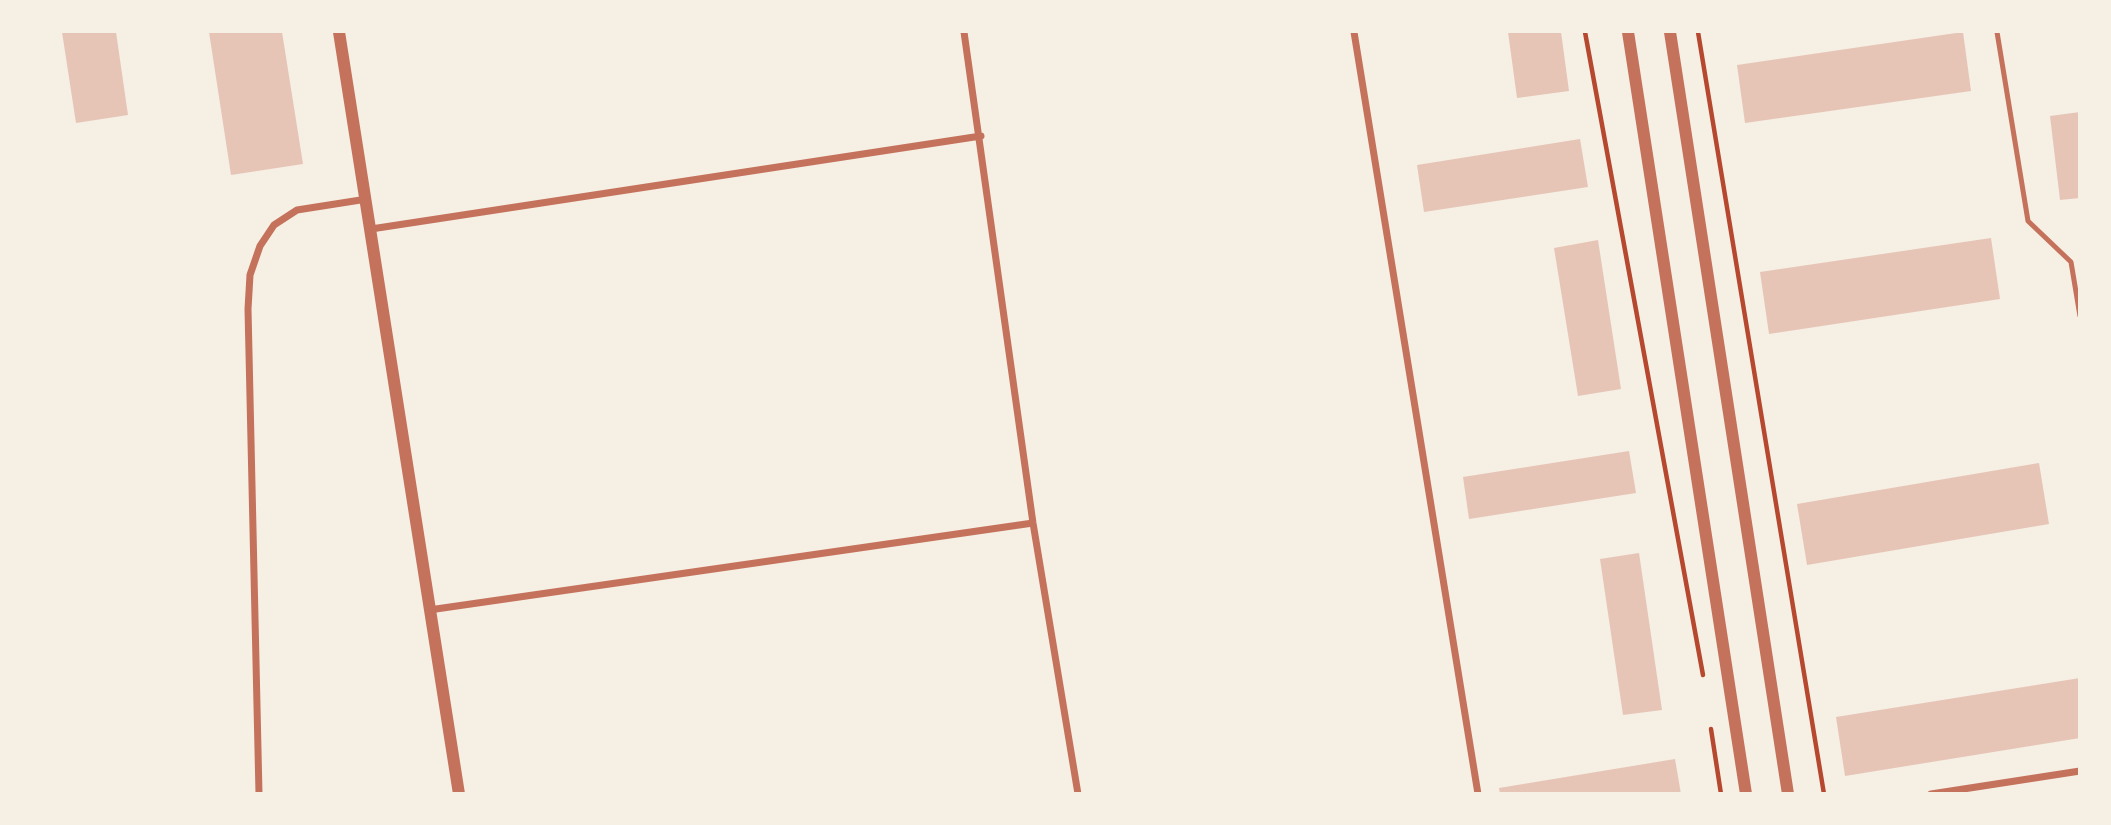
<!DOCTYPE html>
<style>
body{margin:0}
#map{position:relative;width:2111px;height:825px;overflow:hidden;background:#f6efe4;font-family:Arial,sans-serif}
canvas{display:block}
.frame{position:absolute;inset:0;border:33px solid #f6efe4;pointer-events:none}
</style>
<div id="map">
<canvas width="2111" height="825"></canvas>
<div class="frame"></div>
</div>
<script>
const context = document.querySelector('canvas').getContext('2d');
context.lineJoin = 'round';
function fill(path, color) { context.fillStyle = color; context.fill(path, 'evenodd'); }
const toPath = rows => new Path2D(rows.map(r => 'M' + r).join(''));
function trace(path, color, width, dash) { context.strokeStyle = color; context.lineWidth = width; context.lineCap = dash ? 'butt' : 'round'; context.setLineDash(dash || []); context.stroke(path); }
const building = toPath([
 [62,32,116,32,128,115,76,123],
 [209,32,282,32,303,164,231,175],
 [1508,32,1561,32,1569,91,1517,98],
 [1963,32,1971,91,1745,123,1737,65],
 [2080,112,2080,198,2060,200,2050,116],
 [1580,139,1588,187,1424,212,1417,165],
 [1991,238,2000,299,1769,334,1760,272],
 [1598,240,1621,389,1578,396,1554,248],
 [1629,451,1636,493,1469,519,1463,477],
 [2039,463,2049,524,1807,565,1797,504],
 [1639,553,1662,710,1623,715,1600,559],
 [2080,678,2080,738,1845,776,1836,717],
 [1675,759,1681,794,1500,794,1499,788]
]);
const path = toPath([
 [1585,32,1703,675],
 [1698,32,1824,794],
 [1711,729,1721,794]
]);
const service = toPath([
 [1997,32,2028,221,2071,262,2080,316]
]);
const minor = toPath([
 [964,32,1033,523,1078,794],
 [1354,32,1478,794],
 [371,229,981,136],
 [429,610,1033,523],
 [259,794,248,309,250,275,260,246,274,225,297,210,367,199],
 [1931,794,2080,771]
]);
const tertiary = toPath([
 [339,32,459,794],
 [1628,32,1746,794],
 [1670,32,1788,794]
]);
fill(building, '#e6c5b7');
trace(path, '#b5482f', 4.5);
trace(service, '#c5725c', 5);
trace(minor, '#c5725c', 7);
trace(tertiary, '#c5725c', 12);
</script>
